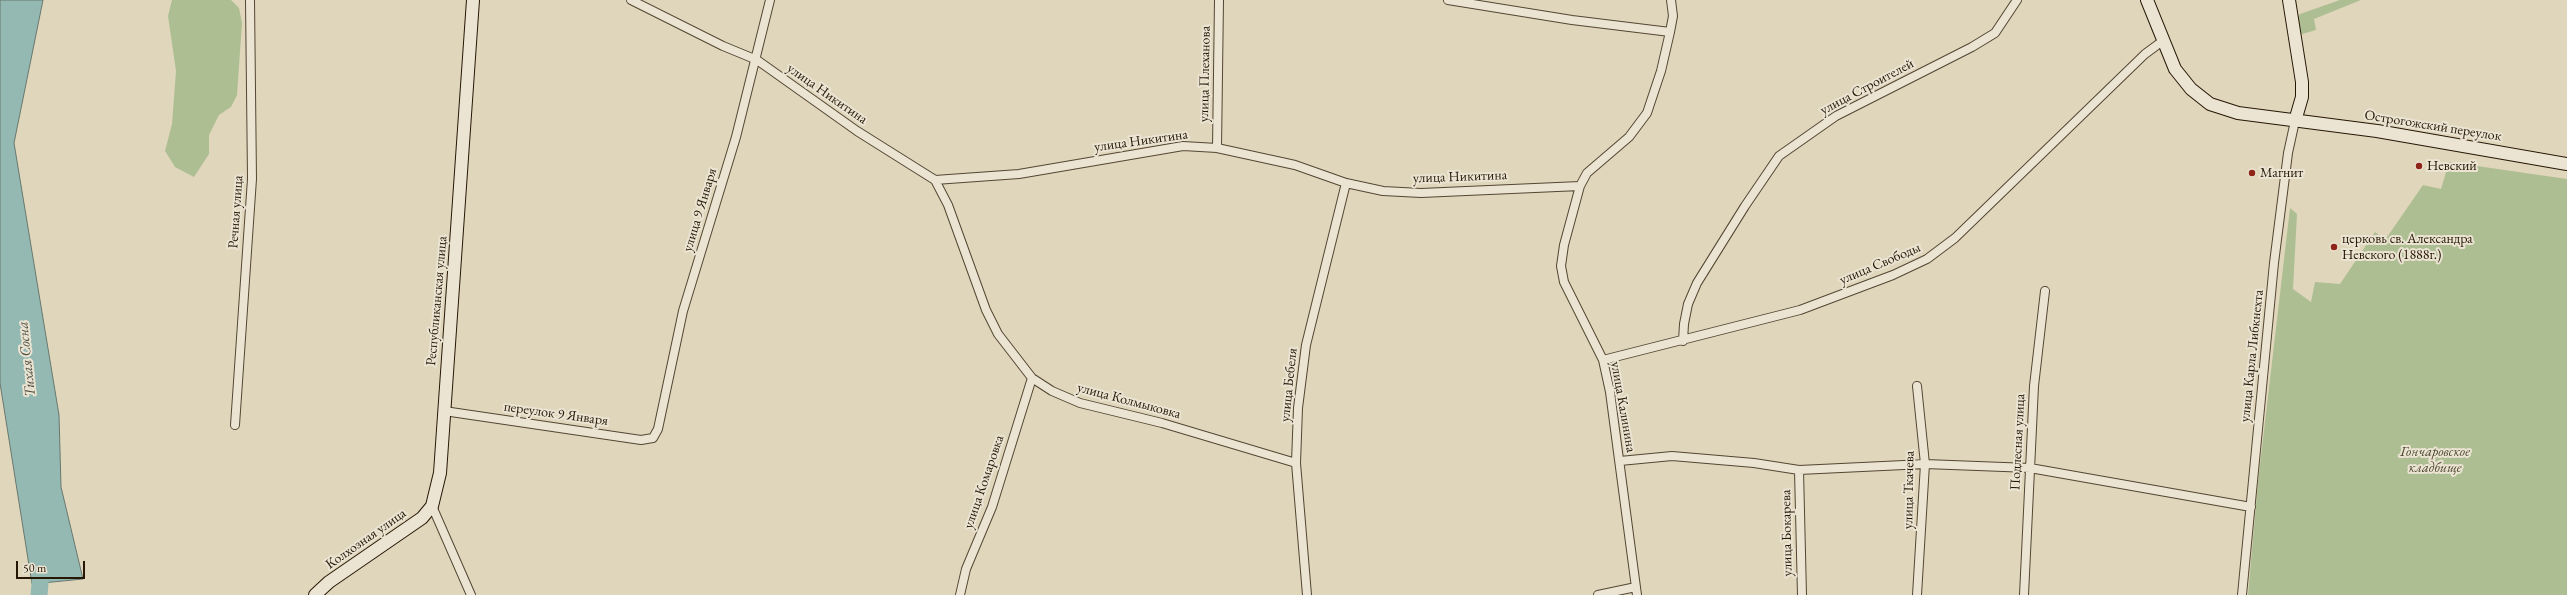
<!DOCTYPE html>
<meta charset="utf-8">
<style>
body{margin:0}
#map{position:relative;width:2567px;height:595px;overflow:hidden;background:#e0d6bb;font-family:"EB Garamond",serif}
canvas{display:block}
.scale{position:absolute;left:16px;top:561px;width:69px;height:18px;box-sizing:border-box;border:2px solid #261604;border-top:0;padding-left:5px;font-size:12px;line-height:14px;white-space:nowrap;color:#261604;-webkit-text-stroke:3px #ebe4d3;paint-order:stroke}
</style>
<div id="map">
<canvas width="2567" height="595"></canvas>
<div class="scale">50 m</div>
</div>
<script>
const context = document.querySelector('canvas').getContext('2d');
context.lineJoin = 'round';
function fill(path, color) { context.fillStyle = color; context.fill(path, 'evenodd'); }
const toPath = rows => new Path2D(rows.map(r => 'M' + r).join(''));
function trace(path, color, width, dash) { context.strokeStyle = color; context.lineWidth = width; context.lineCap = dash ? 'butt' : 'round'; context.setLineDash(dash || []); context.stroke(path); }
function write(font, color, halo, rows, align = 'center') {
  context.font = font + ' "EB Garamond",serif'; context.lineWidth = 4; context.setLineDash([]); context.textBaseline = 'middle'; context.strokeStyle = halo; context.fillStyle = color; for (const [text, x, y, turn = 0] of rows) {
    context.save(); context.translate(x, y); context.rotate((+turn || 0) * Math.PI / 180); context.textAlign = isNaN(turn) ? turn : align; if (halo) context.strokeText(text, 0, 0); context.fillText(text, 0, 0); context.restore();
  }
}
const green = toPath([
 [172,0,231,0,239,8,242,23,237,95,231,107,219,115,209,135,209,154,194,177,175,167,165,151,172,124,176,71,168,16],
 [2340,0,2361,0,2314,19,2316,30,2299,35,2297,18,2300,14],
 [2449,162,2567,179,2567,595,2248,595,2258,482,2290,208,2297,214,2293,289,2311,302,2315,282,2340,284,2375,232,2385,240,2423,185,2441,189]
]);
const water = toPath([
 [0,0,43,0,14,143,59,415,61,487,83,579,32,584,0,383,0,0]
]);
const river = toPath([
 [39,595,42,560]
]);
const street = toPath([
 [631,0,723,46,757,60,857,131,935,180,1019,174,1183,146,1217,148,1295,165,1346,183,1383,191,1421,193,1580,186,1587,173,1629,137,1647,113,1661,71,1670,32,1673,16,1671,0],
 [1448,0,1572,20,1670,32],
 [1217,148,1219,0],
 [935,180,948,205,986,310,998,334,1032,378,1052,391,1080,403,1162,423,1296,463],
 [1580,186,1564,245,1561,266,1564,282,1603,360,1610,392,1637,595],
 [1683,341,1684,324,1688,304,1697,283,1745,206,1779,156,1836,116,1972,47,1995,33,2017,0],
 [1603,360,1800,310,1893,275,1927,259,1955,238,2145,54,2164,40],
 [1917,386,1925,464,1917,595],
 [444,411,641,440,653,438,658,429,683,311,736,137,770,0],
 [235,425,252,179,250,0],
 [1620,461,1672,456,1754,463,1799,470,1925,464,2030,468,2251,507],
 [1799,470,1802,595],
 [432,506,471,595],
 [960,595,966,569,992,507,1032,378],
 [1307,595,1296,463,1298,408,1306,345,1346,183],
 [1598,595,1636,587],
 [2024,595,2034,386,2045,291],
 [2242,595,2274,263,2288,153,2295,121]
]);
const secondary = toPath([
 [2147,0,2175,69,2191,89,2210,104,2238,113,2377,131,2567,164],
 [2289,0,2302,82,2302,97,2295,121],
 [315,595,329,582,422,518,432,506,440,473,473,0]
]);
const markers = [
 [2419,166,4,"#8f2418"],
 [2252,173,4,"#8f2418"],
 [2334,247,4,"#8f2418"]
];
const streetNames = [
 ["улица Плеханова",1205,74,-89],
 ["улица Строителей",1867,87,-28],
 ["улица Никитина",827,94,35],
 ["Острогожский переулок",2433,126,9],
 ["улица Никитина",1141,141,-8],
 ["улица Никитина",1460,177,-2],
 ["улица 9 Января",700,210,-73],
 ["Речная улица",236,212,-86],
 ["улица Свободы",1880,264,-23],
 ["Республиканская улица",437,301,-85],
 ["улица Карла Либкнехта",2252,356,-84],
 ["улица Бебеля",1289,385,-84],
 ["улица Колмыковка",1129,401,15],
 ["улица Калинина",1623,407,80],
 ["переулок 9 Января",556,414,8],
 ["Подлесная улица",2018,442,-87],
 ["улица Комаровка",984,482,-71],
 ["улица Ткачева",1909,490,-89],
 ["улица Бокарева",1787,533,-91],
 ["Колхозная улица",366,539,-35]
];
const poiNames = [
 ["Невский",2427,166],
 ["Магнит",2260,173],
 ["церковь св. Александра",2342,239],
 ["Невского (1888г.)",2342,255]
];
const parkNames = [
 ["Гончаровское",2435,452],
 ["кладбище",2435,468]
];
const waterNames = [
 ["Тихая Сосна",27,359,-96]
];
fill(green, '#aebe93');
fill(water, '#94b9b3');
trace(water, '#68786d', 1);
trace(river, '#94b9b3', 17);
trace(street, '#544632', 10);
trace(secondary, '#261604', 14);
trace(street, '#ebe4d3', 8);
trace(secondary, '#ebe4d3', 12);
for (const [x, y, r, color] of markers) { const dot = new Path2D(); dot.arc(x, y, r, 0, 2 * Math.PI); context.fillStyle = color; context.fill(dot); trace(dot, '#ebe4d3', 1.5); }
write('14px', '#261604', '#ebe4d3', streetNames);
write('14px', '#261604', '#ebe4d3', poiNames, 'left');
write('italic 14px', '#4f482f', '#ebe4d3', parkNames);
write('italic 15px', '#4c4f41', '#ebe4d3', waterNames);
</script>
